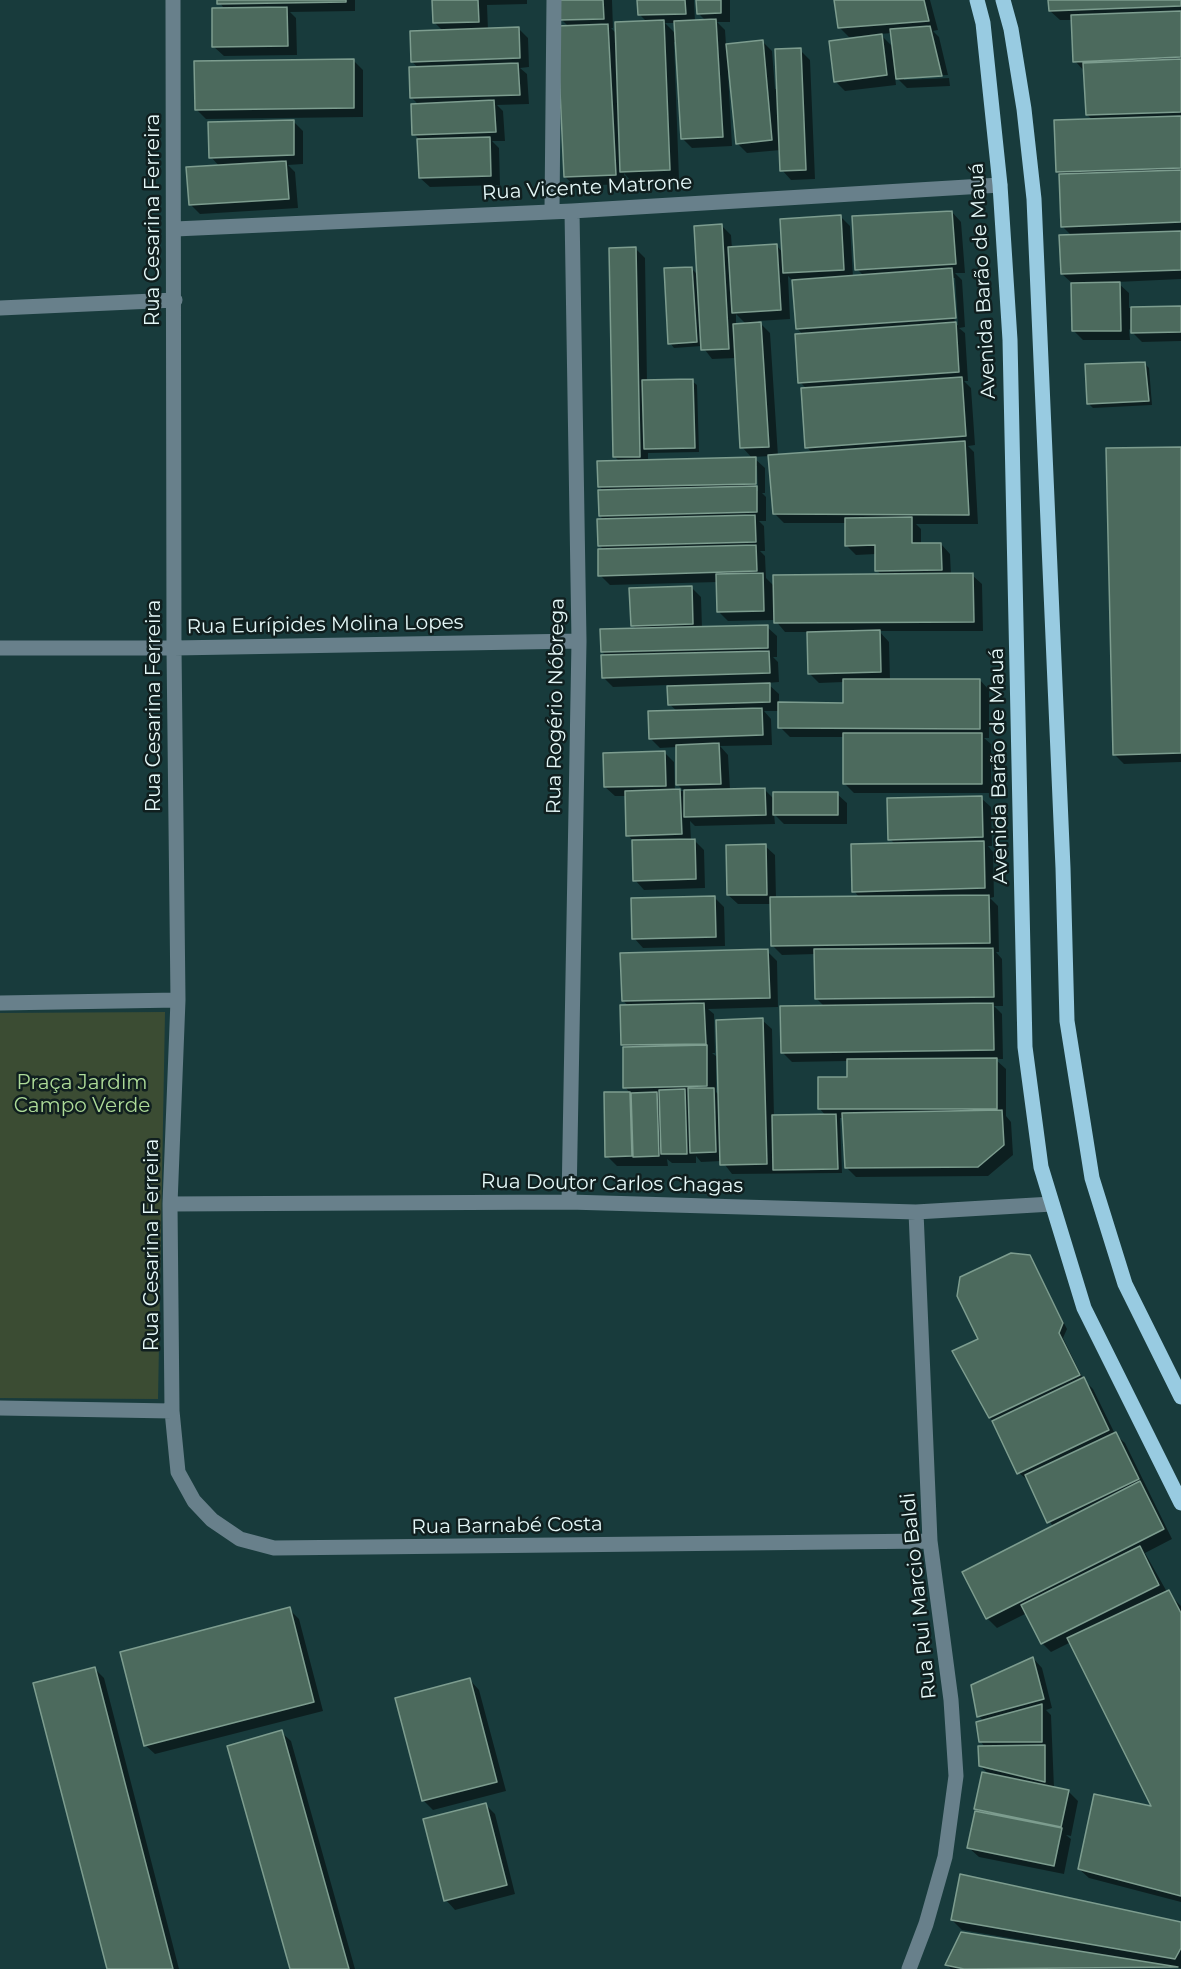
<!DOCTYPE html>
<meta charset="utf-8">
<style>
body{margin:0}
canvas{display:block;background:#183b3c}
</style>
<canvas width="1181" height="1969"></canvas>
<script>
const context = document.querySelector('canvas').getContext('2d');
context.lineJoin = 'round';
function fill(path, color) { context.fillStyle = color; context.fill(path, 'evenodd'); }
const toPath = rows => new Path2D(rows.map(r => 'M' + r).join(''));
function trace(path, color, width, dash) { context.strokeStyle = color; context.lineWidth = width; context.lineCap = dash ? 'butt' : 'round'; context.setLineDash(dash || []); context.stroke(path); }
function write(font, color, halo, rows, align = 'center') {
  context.font = font + ' Montserrat,sans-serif'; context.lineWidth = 5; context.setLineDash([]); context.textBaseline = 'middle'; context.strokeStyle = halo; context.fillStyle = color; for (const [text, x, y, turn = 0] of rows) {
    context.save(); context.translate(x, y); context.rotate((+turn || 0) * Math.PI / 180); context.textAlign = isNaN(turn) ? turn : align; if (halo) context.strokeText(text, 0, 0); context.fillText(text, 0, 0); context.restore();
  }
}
const green = toPath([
 [165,1012,158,1399,0,1398,0,1013]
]);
const shadow = toPath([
 [218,0,355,0,355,11,290,12,296,18,297,55,224,56,214,47,225,10],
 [433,0,527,0,527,4,487,5,488,30,519,29,528,38,529,67,520,68,527,74,529,104,497,105,503,111,505,141,492,141,499,148,500,185,430,187,420,178,419,139,414,134,419,105,412,98,419,68,412,62,443,31,434,22],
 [560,0,612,0,613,28,611,28,617,34,647,22,639,14,639,0,694,0,695,21,706,21,698,13,698,0,730,0,730,22,717,22,725,30,726,45,762,41,772,51,775,89,778,89,800,50,810,60,815,179,791,180,782,170,781,150,747,153,737,143,730,72,728,72,732,146,692,148,683,139,676,42,674,42,679,179,631,181,624,173,625,184,575,186,565,177,569,27,561,19],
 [665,23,675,23,676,34],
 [836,0,930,0,938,30,933,31,939,37,948,75,904,77,904,80,949,78,950,86,907,88,895,76,896,85,845,91,835,81,863,36,849,37,839,27],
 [892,33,894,48,880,34],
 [1050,0,1181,0,1181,279,1117,282,1129,293,1129,308,1181,308,1181,341,1142,342,1129,329,1130,340,1083,340,1073,330,1073,284,1062,274,1072,236,1062,226,1060,175,1057,172,1093,120,1087,115,1084,71,1075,61,1073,20,1060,20,1050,11],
 [353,60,363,70,363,117,206,119,196,109],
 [293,121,303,131,303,164,288,165,295,172,298,208,200,214,190,204,220,167,211,157],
 [952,212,961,222,965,273,955,273,962,280,965,327,959,328,965,333,968,381,964,381,971,388,975,445,968,446,974,452,978,524,916,524,921,529,921,544,941,544,950,554,951,575,972,575,982,584,983,631,879,631,889,642,890,680,980,680,989,690,989,738,984,738,991,744,991,793,854,793,845,784,844,737,790,737,780,727,780,711,764,711,771,719,772,745,720,746,728,755,730,790,764,789,774,799,837,794,847,803,847,824,784,824,774,814,775,824,695,826,690,821,691,840,694,840,704,850,705,888,644,890,635,880,634,842,628,835,627,796,615,796,605,787,665,753,674,762,675,791,684,791,678,785,677,747,660,748,650,738,677,711,669,704,669,685,613,687,603,677,607,657,602,652,637,630,632,625,691,587,701,597,702,628,767,627,777,636,777,657,773,657,778,662,779,682,767,683,779,694,779,703,844,704,844,682,819,683,809,673,809,632,785,632,775,620,728,621,719,612,718,582,610,585,600,575,604,550,599,545,605,521,600,516,604,491,599,487,620,462,615,457,635,248,645,258,647,382,692,381,697,385,699,452,648,453,648,461,753,459,742,447,736,358,712,359,702,346,674,348,670,343,691,268,698,275,721,225,731,235,732,249,777,246,783,253,840,216,850,226,853,277,864,276,857,269],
 [788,276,794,282,797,328,803,335,800,382,807,389,807,447,813,454,778,456,770,333,758,321,790,319],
 [952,278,955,278,958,325,955,326],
 [736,314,746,324,736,325],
 [770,456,774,513,784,523,846,523,846,545,856,555,876,554,877,571,882,575,775,587,766,578,765,556,760,551,765,551,764,526,759,521,766,521,766,497,762,493,765,493,765,468,753,457],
 [754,466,757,466,758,491,755,491],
 [1145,364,1149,368,1152,405,1093,408,1088,403],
 [1181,449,1181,762,1124,764,1114,754],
 [981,798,991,807,992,846,988,846,993,852,994,897,990,898,998,906,999,952,996,952,1002,959,1003,1006,994,1006,1002,1014,1003,1059,995,1059,1006,1069,1006,1116,1011,1122,1013,1155,988,1176,856,1177,847,1168,844,1118,840,1118,842,1173,732,1174,722,1161,701,1162,696,1156,696,1163,672,1163,667,1159,668,1166,617,1166,607,1156,605,1094,631,1094,625,1087,627,1049,623,1045,629,1006,623,1001,767,951,777,961,778,1007,708,1009,714,1014,715,1053,712,1053,716,1056,716,1092,720,1096,762,1020,772,1029,774,1117,826,1116,820,1109,849,1078,848,1061,792,1062,782,1052,825,1007,816,998,816,954,782,955,772,945,772,904,738,904,728,895,765,846,775,855,776,898,860,898,854,891,895,844,890,839],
 [714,897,724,907,725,946,643,948,634,938],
 [1030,1257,1067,1329,1063,1338,1083,1379,1093,1389,1115,1434,1125,1443,1172,1539,1145,1553,1167,1592,1181,1606,1181,1902,1089,1878,1079,1869,1154,1808,1071,1642,1051,1652,1042,1643,1027,1613,997,1628,987,1618,1053,1527,1030,1482,1019,1473,990,1417,980,1340],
 [289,1609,299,1619,323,1711,155,1754,145,1745],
 [1033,1658,1042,1668,1052,1708,1046,1710,1051,1715,1054,1788,1068,1791,1078,1801,1071,1836,1066,1835,1071,1839,1064,1874,979,1857,969,1848,981,1814,976,1809,990,1775,980,1766,986,1748,980,1741,984,1722,979,1716],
 [94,1668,104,1678,179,1969,109,1969],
 [470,1680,479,1690,506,1791,433,1810,423,1800],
 [281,1732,291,1741,355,1969,292,1969],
 [485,1804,495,1814,515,1894,455,1910,446,1900],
 [952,1920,1181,1923,1181,1968,951,1969,947,1965,1038,1946,1039,1943,962,1930]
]);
const building = toPath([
 [217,0,346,0,346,2,217,4,217,0],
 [432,0,478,0,479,22,433,23,432,0],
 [559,0,603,0,604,19,559,20,559,0],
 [637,0,685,0,686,14,638,15,637,0],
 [696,0,721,0,721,13,697,14,696,0],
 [834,0,924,0,929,21,838,28,834,0],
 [1048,0,1181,0,1181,6,1049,11,1048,0],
 [287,7,288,46,212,47,212,8,287,7],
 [1181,11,1181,57,1073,62,1071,15,1181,11],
 [716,19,723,137,681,139,674,21,716,19],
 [664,20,670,170,620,172,615,22,664,20],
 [608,24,616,175,564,177,557,26,608,24],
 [930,26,942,76,896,79,890,29,930,26],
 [519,27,520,58,411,62,410,31,519,27],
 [882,34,887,75,834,82,829,41,882,34],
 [763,40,772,140,736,144,726,44,763,40],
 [801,48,806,170,780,171,775,49,801,48],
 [354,59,354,108,195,110,194,61,354,59],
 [1181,59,1181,112,1086,115,1083,63,1181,59],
 [518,63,520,95,410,98,409,67,518,63],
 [494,100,496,132,412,135,411,104,494,100],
 [1181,116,1181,168,1056,172,1054,120,1181,116],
 [294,120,294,155,209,158,208,122,294,120],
 [490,137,491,176,419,178,417,139,490,137],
 [286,161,289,199,189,205,186,167,286,161],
 [1181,170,1181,222,1061,227,1059,174,1181,170],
 [952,211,956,264,855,270,852,216,952,211],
 [841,215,844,270,783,273,780,219,841,215],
 [722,224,729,349,701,350,694,226,722,224],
 [1181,231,1181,270,1061,274,1059,235,1181,231],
 [777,244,781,310,732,313,728,247,777,244],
 [636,247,640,457,613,457,609,248,636,247],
 [692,267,697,342,668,344,664,268,692,267],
 [952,268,956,318,796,329,792,280,952,268],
 [1120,282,1121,331,1072,331,1071,283,1120,282],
 [1181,306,1181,332,1131,333,1131,307,1181,306],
 [761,322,769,447,740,448,733,324,761,322],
 [956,322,959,372,798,383,795,334,956,322],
 [1145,362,1149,401,1087,404,1085,364,1145,362],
 [962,377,966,436,805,448,801,388,962,377],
 [693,379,695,448,644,449,642,380,693,379],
 [965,441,969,515,773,514,768,455,965,441],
 [1181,447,1181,753,1113,755,1106,448,1181,447],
 [756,457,756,484,598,487,597,461,756,457],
 [757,486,757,512,599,516,598,490,757,486],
 [755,515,756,542,598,546,597,519,755,515],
 [912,517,912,543,941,543,942,570,875,571,875,545,845,546,845,518,912,517],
 [756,545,757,571,598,576,598,549,756,545],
 [763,573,764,611,717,612,716,574,763,573],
 [973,573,974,622,774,623,773,575,973,573],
 [692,586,693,624,631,626,629,588,692,586],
 [768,625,768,648,601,652,600,629,768,625],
 [880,630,881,672,808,674,807,632,880,630],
 [769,651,770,673,602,678,601,655,769,651],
 [843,679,980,679,980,729,778,728,778,702,843,703,843,679],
 [770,683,770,702,668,705,667,686,770,683],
 [762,708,763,735,649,739,648,711,762,708],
 [843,733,982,733,982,784,843,784,843,733],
 [719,743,721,784,676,785,676,745,719,743],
 [665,751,666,786,604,787,603,753,665,751],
 [765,788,766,815,684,817,684,790,765,788],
 [680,789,682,834,626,836,625,791,680,789],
 [773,792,838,792,838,815,773,815,773,792],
 [982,796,983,837,888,840,887,798,982,796],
 [695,839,696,879,633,881,632,840,695,839],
 [984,841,985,888,852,892,851,844,984,841],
 [766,844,767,895,727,895,726,845,766,844],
 [989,895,990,943,771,946,770,897,989,895],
 [715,896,716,937,632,939,631,898,715,896],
 [993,948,994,997,815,999,814,949,993,948],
 [768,949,770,998,622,1001,620,953,768,949],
 [704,1003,706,1044,621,1045,620,1005,704,1003],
 [993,1003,994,1050,781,1053,780,1006,993,1003],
 [763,1018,767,1164,720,1165,716,1020,763,1018],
 [707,1045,707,1086,623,1088,623,1047,707,1045],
 [997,1058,997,1109,818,1109,818,1077,847,1077,847,1059,997,1058],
 [688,1088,714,1088,716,1152,690,1153,688,1088],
 [685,1089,687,1154,661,1154,659,1090,685,1089],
 [604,1092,630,1092,632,1156,605,1157,604,1092],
 [657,1092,659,1156,633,1157,631,1093,657,1092],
 [1002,1110,1004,1145,978,1167,845,1168,842,1113,1002,1110],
 [836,1114,838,1169,773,1170,772,1115,836,1114],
 [1011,1253,1030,1255,1063,1323,1059,1333,1080,1375,989,1418,952,1351,978,1339,957,1296,960,1277,1011,1253],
 [1084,1377,1109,1430,1017,1474,992,1421,1084,1377],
 [1116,1432,1139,1479,1047,1523,1025,1475,1116,1432],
 [1140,1481,1164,1529,986,1619,962,1572,1140,1481],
 [1140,1546,1159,1585,1041,1644,1021,1605,1140,1546],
 [1169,1590,1181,1613,1181,1896,1078,1869,1094,1794,1151,1806,1067,1638,1169,1590],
 [290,1607,314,1702,144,1746,120,1652,290,1607],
 [1033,1657,1044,1699,977,1717,971,1685,1033,1657],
 [95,1667,173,1969,107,1969,33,1683,95,1667],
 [470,1678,497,1782,422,1801,395,1698,470,1678],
 [1042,1704,1042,1742,979,1742,976,1722,1042,1704],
 [282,1730,349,1969,290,1969,227,1746,282,1730],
 [1045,1745,1045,1782,979,1766,978,1746,1045,1745],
 [982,1772,1069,1790,1061,1827,974,1809,982,1772],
 [486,1803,507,1885,444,1901,423,1819,486,1803],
 [975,1811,1062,1828,1054,1866,967,1848,975,1811],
 [960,1874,1181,1922,1181,1948,1175,1959,951,1920,960,1874],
 [961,1932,1178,1967,964,1969,945,1965,961,1932]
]);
const minor = toPath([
 [173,0,174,648,178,1000,170,1204,172,1411,178,1472,194,1501,212,1520,240,1539,274,1548,930,1541],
 [552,211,554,0],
 [175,229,572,211,1000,185],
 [0,308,175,300],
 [0,648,174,648,579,641],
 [0,1003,178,1000],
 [569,1202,579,641,572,211],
 [170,1204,569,1202,916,1212,1052,1204],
 [0,1408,172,1411],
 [909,1969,926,1924,945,1857,956,1776,951,1700,930,1541,916,1212]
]);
const major = toPath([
 [977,0,983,23,1000,185,1010,340,1025,1047,1041,1167,1084,1308,1181,1503],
 [1003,0,1011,29,1024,109,1034,199,1063,868,1067,1021,1092,1178,1125,1284,1181,1397]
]);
const streetNames = [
 ["Rua Vicente Matrone",587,188,-3],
 ["Rua Cesarina Ferreira",153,220,-90],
 ["Avenida Barão de Mauá",983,281,-93],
 ["Rua Eurípides Molina Lopes",325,625,-1],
 ["Rua Cesarina Ferreira",154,706,-90],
 ["Rua Rogério Nóbrega",556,706,-89],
 ["Avenida Barão de Mauá",999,766,-91],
 ["Rua Doutor Carlos Chagas",612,1184,1],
 ["Rua Cesarina Ferreira",152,1245,-90],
 ["Rua Barnabé Costa",507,1526,-1],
 ["Rua Rui Marcio Baldi",919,1596,-96]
];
const parkNames = [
 ["Praça Jardim",82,1083],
 ["Campo Verde",82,1106]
];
fill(green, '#3b4c33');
fill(shadow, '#0007');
fill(building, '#4c6a5d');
trace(building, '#7d9d8f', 1.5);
trace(minor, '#68808b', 15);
trace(major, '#98cbe1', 15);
write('20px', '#e5f8f8', '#101f1f', streetNames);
write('20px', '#addb98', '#101f1f', parkNames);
</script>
